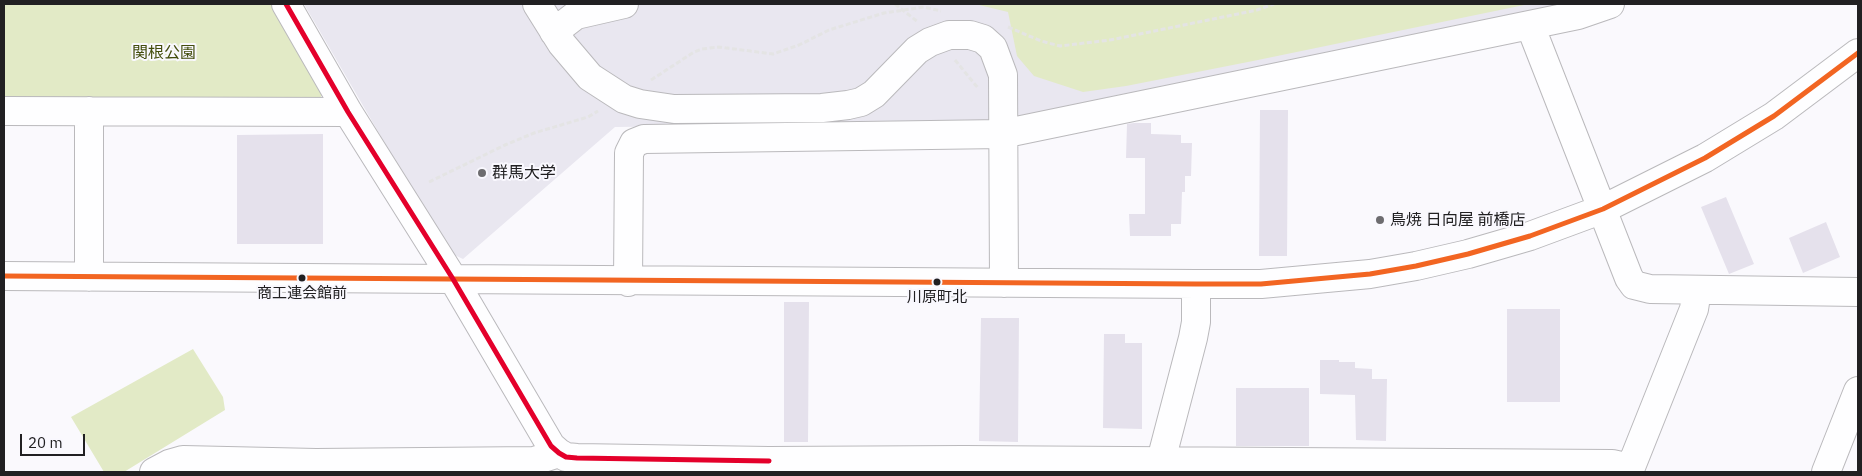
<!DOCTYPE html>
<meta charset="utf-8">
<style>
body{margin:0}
#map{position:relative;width:1862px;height:476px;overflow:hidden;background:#faf9fd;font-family:"IBM Plex Sans",sans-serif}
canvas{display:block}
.frame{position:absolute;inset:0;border:5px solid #212022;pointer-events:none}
.scale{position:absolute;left:20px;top:434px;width:65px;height:22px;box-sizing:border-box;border:2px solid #212022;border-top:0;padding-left:6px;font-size:15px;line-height:18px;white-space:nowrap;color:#212022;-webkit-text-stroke:4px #f9f8fe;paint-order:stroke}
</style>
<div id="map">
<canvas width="1862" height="476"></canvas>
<div class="frame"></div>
<div class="scale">20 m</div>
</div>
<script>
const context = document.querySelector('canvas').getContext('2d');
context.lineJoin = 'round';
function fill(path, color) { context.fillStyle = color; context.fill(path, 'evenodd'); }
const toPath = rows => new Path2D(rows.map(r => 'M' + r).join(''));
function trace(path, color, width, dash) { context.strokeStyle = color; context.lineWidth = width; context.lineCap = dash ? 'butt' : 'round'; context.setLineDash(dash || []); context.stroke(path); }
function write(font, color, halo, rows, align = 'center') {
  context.font = font + ' "IBM Plex Sans","Noto Sans JP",sans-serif'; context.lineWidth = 4; context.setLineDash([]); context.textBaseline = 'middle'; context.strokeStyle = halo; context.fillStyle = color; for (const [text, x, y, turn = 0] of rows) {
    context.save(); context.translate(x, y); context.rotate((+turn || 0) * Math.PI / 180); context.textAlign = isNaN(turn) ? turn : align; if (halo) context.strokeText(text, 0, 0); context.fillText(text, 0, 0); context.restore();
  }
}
const built = toPath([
 [304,4,1569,4,1003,123,615,127,463,259,448,252]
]);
const green = toPath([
 [4,4,275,4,325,90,317,103,4,102],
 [975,4,1529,4,1253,61,1126,86,1083,92,1034,76,1017,56,1008,12],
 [193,349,223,397,225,410,124,472,104,472,71,417]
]);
const building = toPath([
 [1260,110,1288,110,1287,256,1259,256],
 [1134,123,1151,123,1151,134,1181,135,1181,143,1192,143,1191,176,1185,176,1185,192,1182,192,1181,224,1171,224,1171,236,1130,236,1129,214,1145,214,1145,158,1126,158,1127,124],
 [323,134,323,244,237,244,237,135],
 [1726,197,1754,264,1729,274,1701,207],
 [1826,222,1840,257,1803,273,1789,238],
 [784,302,809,302,808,442,784,442],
 [1507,309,1560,309,1560,402,1507,402],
 [981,318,1019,318,1018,442,979,441],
 [1104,334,1125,334,1125,343,1142,343,1142,429,1103,428],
 [1320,360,1339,360,1339,362,1355,362,1355,368,1372,369,1372,379,1387,379,1386,441,1356,440,1355,395,1320,394],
 [1236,388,1309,388,1309,446,1236,446]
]);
const path = toPath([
 [895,4,918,22],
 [1008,27,1041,41,1060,46,1110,40,1257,10,1274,4],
 [955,60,978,88],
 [651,80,694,52,702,49,719,47,773,54,799,45,829,30,884,13,924,7,941,11],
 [429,182,505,145,534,133,588,117,598,111]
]);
const minor = toPath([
 [286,4,348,112,453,279,551,446,559,453,566,457,577,458,769,461],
 [537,4,562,44,590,77,624,99,640,104,674,109,822,108,848,105,861,102,874,94,917,50,930,42,949,35,970,35,983,39,993,48,1003,75,1004,283],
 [1530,25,1629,278,1634,285,1650,289,1858,292],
 [554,32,576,15,624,4],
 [4,111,348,112],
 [89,111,89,277],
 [4,276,1196,284,1261,284,1370,274,1416,266,1468,254,1530,236,1603,209,1705,158,1774,116,1858,53],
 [628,282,629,153,634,143,644,139,1002,134,1578,15,1610,4],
 [154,472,169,464,183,460,316,463,534,461,559,453],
 [768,472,769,461,964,460,1612,464,1630,468],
 [1158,472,1193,338,1196,322,1196,284],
 [1629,472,1694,309,1697,290],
 [1826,472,1858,391]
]);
const bus1 = toPath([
 [4,276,1196,284,1261,284,1370,274,1416,266,1468,254,1530,236,1603,209,1705,158,1774,116,1858,53]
]);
const bus2 = toPath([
 [286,4,348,112,453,279,551,446,559,453,566,457,577,458,769,461]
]);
const markers = [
 [482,173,5,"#6d6c6f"],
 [1380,220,5,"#6d6c6f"],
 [302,278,4.5,"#212022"],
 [937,282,4.5,"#212022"]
];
const busNames = [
 ["商工連会館前",302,294],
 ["川原町北",937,298]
];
const parkNames = [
 ["関根公園",164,53]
];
const poiNames = [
 ["群馬大学",492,173],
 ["鳥焼 日向屋 前橋店",1390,220]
];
fill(built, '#e9e7f0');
fill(green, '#e2eac6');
fill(building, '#e5e1ec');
trace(minor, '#bab9bc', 30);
trace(path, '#e4e4e4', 3, [5, 2.5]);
trace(minor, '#fefeff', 28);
trace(bus1, '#f26522', 5);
trace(bus2, '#e4002b', 5);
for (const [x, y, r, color] of markers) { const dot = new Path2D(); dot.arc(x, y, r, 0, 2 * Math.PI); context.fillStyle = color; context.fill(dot); trace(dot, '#f9f8fe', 2); }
write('15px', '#212022', '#f9f8fe', busNames);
write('16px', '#434d0d', '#f9f8fe', parkNames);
write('16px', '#212022', '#f9f8fe', poiNames, 'left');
</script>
